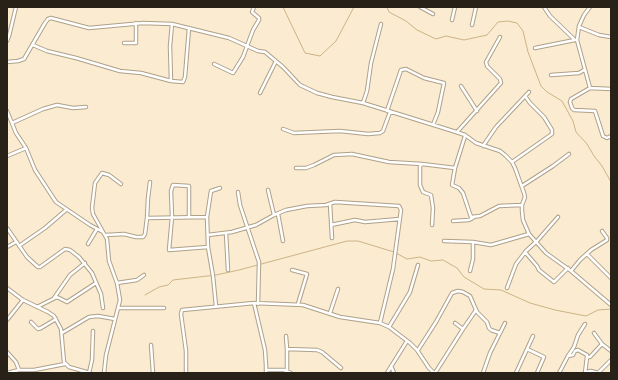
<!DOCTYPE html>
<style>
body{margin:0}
#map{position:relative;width:618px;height:380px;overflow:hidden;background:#faebd1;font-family:"DM Sans",sans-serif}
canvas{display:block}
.frame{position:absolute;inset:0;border:8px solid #272118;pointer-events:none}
</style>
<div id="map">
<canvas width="618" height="380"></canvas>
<div class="frame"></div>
</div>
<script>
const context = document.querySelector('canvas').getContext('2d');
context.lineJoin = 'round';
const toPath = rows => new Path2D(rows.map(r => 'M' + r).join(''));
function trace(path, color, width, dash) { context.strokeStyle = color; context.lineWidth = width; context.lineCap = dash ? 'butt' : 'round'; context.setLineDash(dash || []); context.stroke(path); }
const stream = toPath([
 [283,7,305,53,320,56,336,41,354,7],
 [387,7,389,12,406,21,417,30,436,39,446,36,464,40,487,35,498,22,508,21,517,23,523,31,528,52,541,86,547,92,562,101,573,121,576,132,587,144,594,156,602,166,611,182],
 [396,253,407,259,420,257,431,261,443,260,457,268,464,277,484,289,501,290,530,303,555,310,586,316,598,310,611,309],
 [145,295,159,287,168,285,173,280,216,275,239,270,347,241,358,241,394,252]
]);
const street = toPath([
 [420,7,433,14],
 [544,7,550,16,575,40],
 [590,7,584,15,579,26,577,40,590,88],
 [452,20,455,7],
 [472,25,476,7],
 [579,27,599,35,611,37],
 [7,41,9,36,16,7],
 [124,43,136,43,136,23],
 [33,45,47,51,76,58,120,71,141,73,171,81,183,82,185,77,189,28],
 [535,48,575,40],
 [7,62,18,61,24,59,45,23,48,19,51,18,89,28,143,23,172,24,229,38,258,51,265,52,283,67,300,85,317,93,332,97,363,103,453,131,465,135,476,143,500,151,505,155,512,162,515,168,524,193,525,197,522,205,522,211,523,220,529,234,546,253,571,271,611,305],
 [214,64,233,73,243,57,253,30,259,20,259,18,252,12,254,7],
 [551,75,579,73,584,70],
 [171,81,170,46,172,24],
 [461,86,477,111],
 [611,89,590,88,571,99,570,102,572,108,574,110,595,111,603,136,607,138,611,136],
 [260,93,276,61],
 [363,103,367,91,371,63,381,24],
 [7,111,16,133,26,148,35,170,56,202,90,225,103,232,107,239,109,261,117,283,120,300,106,355,104,373],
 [387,111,401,70,406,69,424,78,444,83,438,112,433,125],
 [12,123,43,109,57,105,73,108,86,107],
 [283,129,294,133,340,131,368,134,380,133,383,131,390,112],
 [457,132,501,83,500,79,487,66,486,62,500,37],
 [465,136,455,168,452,185,459,188,463,193,471,217,480,216,499,206,522,205],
 [483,146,496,127,529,92],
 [7,156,26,148],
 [512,162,552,134,552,130,544,117,530,103,525,96],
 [422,164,420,166,420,185,423,192,431,195,433,208,432,225],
 [296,168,306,168,314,165,334,155,352,154,389,162,422,164,455,168],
 [522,186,553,166,569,154],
 [268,190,274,215],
 [238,192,240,205,259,262,258,304],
 [330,204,332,238],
 [278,214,283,241],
 [189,217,189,186,173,185,171,191,172,217,169,250,208,247],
 [148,218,207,217],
 [453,221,469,220,473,218],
 [331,225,355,220,365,222,400,219],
 [7,228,27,257,38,267,40,267,65,249,70,250,79,257,92,273,101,294,103,308],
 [103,232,93,214,92,208,95,183,102,173,109,175,121,184],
 [226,233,228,270],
 [106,235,124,234,136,237,143,237,145,234,147,218,148,198,150,182],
 [208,235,232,232,256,225,274,215,286,210,307,206,326,205,335,202,399,206,401,210,393,269,380,323],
 [444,241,473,242,491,245,529,234],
 [88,244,97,229],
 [19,246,45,228,66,210],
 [7,247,16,242],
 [525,252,537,266,539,270,554,282,568,268],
 [587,254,611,278],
 [292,270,307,274,298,304],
 [470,271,473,259,473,242],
 [571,271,580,260,591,250,607,240,607,238,602,231],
 [117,283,137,280,144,275],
 [7,288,23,300,48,312,54,316,61,329,64,362,69,367,90,373],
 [507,288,516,264,526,251,537,241,558,217],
 [54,298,70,275,85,263],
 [254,303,265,350,266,365,266,373],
 [216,306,213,276,208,247,207,217,211,191,220,188],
 [37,307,57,297,67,302,96,283],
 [118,308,164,308],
 [330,313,338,289],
 [7,320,23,300],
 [31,322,38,329,41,328,56,319],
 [389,327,410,292,418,265],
 [463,329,476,310],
 [62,333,89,317,98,316,115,319],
 [594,333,602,344,611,351],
 [286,336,287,349,287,371],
 [151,345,153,373],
 [287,349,317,350,322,352,341,368],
 [527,349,544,357,537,373],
 [418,350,436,322,452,293,458,291,463,292,470,296,477,312,487,322,489,328,491,330,500,333],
 [7,352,16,362,19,370],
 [568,356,574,347,578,335,585,324],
 [391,366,394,373],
 [266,370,284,370,291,373],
 [586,372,591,371,598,373,611,360],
 [7,373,19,370,34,370,65,364],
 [89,373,92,360,93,331],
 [186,373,186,351,181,314,182,310,254,303,303,305,340,317,380,323,389,327,410,343,417,350,429,368,434,373],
 [387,373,407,341],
 [435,373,463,329,455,323],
 [483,373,490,353,505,323],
 [516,373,533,336],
 [559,373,568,356,573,355,575,351,578,350,587,355,587,357,590,357,602,344],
 [585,373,587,357]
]);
trace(stream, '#cdb384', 1);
trace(street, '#afa189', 4.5);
trace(street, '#fff', 2.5);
</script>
